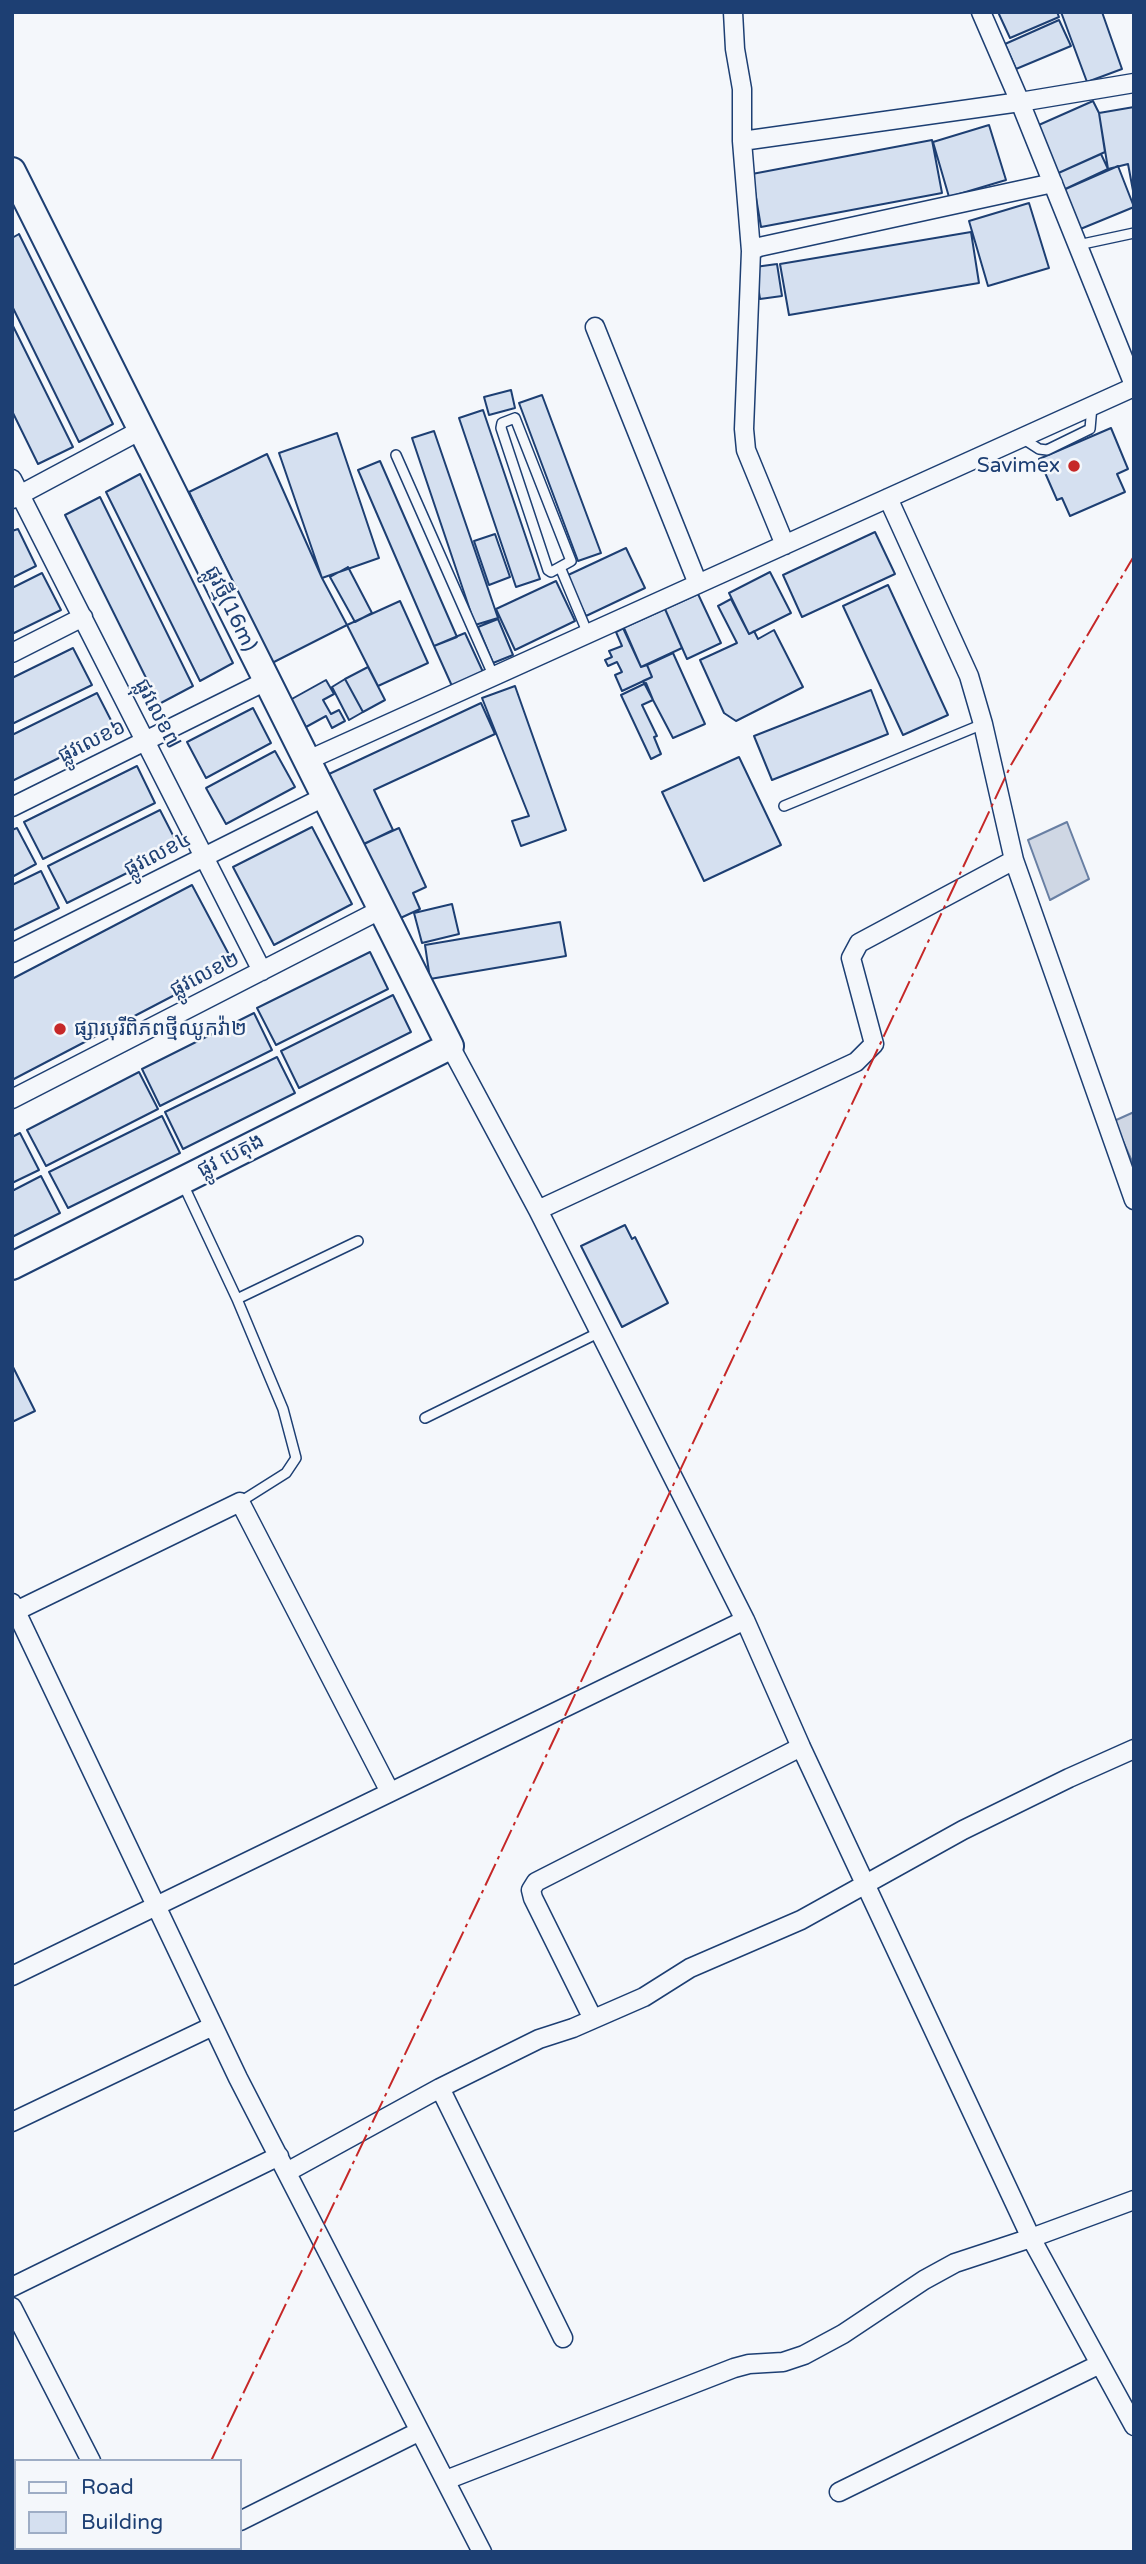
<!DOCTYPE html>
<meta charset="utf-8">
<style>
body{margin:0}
#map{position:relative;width:1146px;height:2564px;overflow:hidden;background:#f4f7fb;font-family:"Varela Round",sans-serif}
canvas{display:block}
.frame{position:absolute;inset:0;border:14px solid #1d3f73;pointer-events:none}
.legend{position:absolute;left:14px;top:2459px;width:228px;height:91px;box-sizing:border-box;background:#f4f7fb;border:2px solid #9eadc5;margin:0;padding:9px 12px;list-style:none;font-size:21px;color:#1d3f73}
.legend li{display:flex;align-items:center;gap:14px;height:35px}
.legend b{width:35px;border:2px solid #9eadc5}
</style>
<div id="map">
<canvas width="1146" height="2564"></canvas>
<div class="frame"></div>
<ul class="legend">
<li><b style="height:9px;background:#f4f7fb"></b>Road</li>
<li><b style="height:19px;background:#d5e0f0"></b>Building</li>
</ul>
</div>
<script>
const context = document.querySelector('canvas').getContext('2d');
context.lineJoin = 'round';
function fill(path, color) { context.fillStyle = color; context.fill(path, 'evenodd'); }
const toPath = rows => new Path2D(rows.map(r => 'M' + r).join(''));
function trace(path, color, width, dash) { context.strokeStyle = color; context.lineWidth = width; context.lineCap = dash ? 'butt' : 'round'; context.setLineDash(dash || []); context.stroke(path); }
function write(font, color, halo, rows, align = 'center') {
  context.font = font + ' "Varela Round","Noto Sans Khmer",sans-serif'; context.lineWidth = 5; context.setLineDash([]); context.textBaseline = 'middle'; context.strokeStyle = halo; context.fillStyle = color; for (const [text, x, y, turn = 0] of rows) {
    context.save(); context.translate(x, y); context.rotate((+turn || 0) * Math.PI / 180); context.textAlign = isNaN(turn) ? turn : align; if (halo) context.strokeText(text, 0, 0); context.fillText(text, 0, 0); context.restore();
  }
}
const water = toPath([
 [1067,822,1089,879,1050,900,1028,840,1067,822],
 [1134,1112,1134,1166,1114,1121,1134,1112]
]);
const building = toPath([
 [998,12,1057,12,1059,17,1010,38,998,12],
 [1061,12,1102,12,1122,69,1087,82,1061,12],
 [1059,20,1071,46,1016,69,1005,44,1059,20],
 [1093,101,1099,113,1105,152,1054,175,1032,128,1093,101],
 [1134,107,1134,196,1128,164,1108,169,1099,113,1134,107],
 [989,125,1006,180,949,197,933,142,989,125],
 [932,140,942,193,761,227,752,174,932,140],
 [1101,154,1108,169,1061,191,1054,175,1101,154],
 [1118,166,1134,207,1078,230,1061,191,1118,166],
 [1029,203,1049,268,988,286,969,221,1029,203],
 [971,232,979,283,789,315,780,264,971,232],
 [19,234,113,424,79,442,12,306,12,238,19,234],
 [777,264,782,296,760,299,755,267,777,264],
 [12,324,73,447,38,464,12,411,12,324],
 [511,390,515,408,489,415,484,397,511,390],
 [542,395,601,553,578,561,519,403,542,395],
 [483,410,540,579,516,587,459,418,483,410],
 [1111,428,1128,469,1117,474,1125,492,1070,516,1062,498,1057,500,1039,459,1111,428],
 [434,431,498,618,475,625,412,438,434,431],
 [337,433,379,558,322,578,279,453,337,433],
 [267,454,322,578,347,625,272,663,189,492,267,454],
 [380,461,457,637,434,646,358,470,380,461],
 [140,474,233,663,200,681,106,492,140,474],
 [100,497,193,686,159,704,65,515,100,497],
 [18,529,36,566,12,578,12,531,18,529],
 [875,532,895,574,802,617,783,575,875,532],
 [495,534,510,577,489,585,474,541,495,534],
 [626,548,645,588,586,616,566,576,626,548],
 [348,567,372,613,355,622,330,577,348,567],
 [770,572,791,613,749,634,729,593,770,572],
 [42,573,61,610,12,634,12,588,42,573],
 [556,581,575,621,515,650,496,609,556,581],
 [888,585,948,715,903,735,843,606,888,585],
 [698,594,721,643,687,659,665,609,698,594],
 [731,599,749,634,754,631,758,639,774,630,803,687,736,721,724,713,700,660,737,643,718,606,731,599],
 [400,601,428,663,378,686,347,625,400,601],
 [665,609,682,648,641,667,623,628,665,609],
 [498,619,513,655,493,663,478,627,498,619],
 [624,628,641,667,647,665,652,677,622,691,615,675,622,672,617,662,608,666,605,660,612,657,609,651,622,646,616,632,624,628],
 [465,633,483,672,452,686,434,646,465,633],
 [73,648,92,685,12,724,12,678,73,648],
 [673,653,705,724,673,738,643,681,652,677,647,665,673,653],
 [368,667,385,700,363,712,345,679,368,667],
 [345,679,363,712,349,720,332,687,345,679],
 [326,680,334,694,323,700,331,714,339,710,345,721,332,728,326,716,306,727,290,700,326,680],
 [646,683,653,700,642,705,657,736,654,737,661,754,651,759,621,695,646,683],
 [515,686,566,830,521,846,512,821,529,816,482,698,515,686],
 [871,690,888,734,772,780,754,736,871,690],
 [97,693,116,730,12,781,12,735,97,693],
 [481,703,495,734,374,790,393,830,356,848,356,831,329,774,481,703],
 [253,708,271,743,206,778,187,742,253,708],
 [275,751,295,787,226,824,206,788,275,751],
 [739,757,781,845,704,881,662,792,739,757],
 [137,766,155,803,43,859,24,822,137,766],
 [160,810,179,847,67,903,48,866,160,810],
 [312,827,352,904,274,945,233,867,312,827],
 [17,828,36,864,12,877,12,830,17,828],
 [399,828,426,887,413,893,420,909,394,921,359,846,399,828],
 [41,871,59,908,12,931,12,885,41,871],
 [192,885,234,964,12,1080,12,979,192,885],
 [452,904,459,934,422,943,414,913,452,904],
 [560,922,566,956,430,979,425,945,560,922],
 [370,952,388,989,276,1045,257,1008,370,952],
 [393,995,411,1032,299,1088,281,1051,393,995],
 [254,1013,272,1050,160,1106,142,1069,254,1013],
 [277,1057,295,1093,183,1149,165,1112,277,1057],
 [139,1072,158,1109,46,1166,27,1130,139,1072],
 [162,1116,180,1153,68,1208,49,1172,162,1116],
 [20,1133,39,1170,12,1183,12,1137,20,1133],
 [41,1176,60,1213,12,1237,12,1191,41,1176],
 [625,1225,632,1239,635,1237,668,1303,622,1327,581,1246,625,1225],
 [12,1365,35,1411,12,1422,12,1365]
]);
const lane = toPath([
 [1078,245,1134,233],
 [515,418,571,561,551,572,548,570,501,428,502,423,515,418],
 [1022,438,1039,449,1047,450,1090,429,1092,406],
 [396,455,494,677],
 [560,567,588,634],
 [784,806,983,724],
 [182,1182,237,1299,283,1409,296,1458,286,1473,240,1502],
 [237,1299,358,1241],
 [425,1418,598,1333]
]);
const street = toPath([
 [733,12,735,49,742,89,742,141,751,251],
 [981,12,1020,102,1134,385],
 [742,141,1020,102,1134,83],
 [595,327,698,584],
 [12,479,262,971],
 [888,498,969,676,983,724,1014,860,1134,1200],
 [12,499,141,430],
 [785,545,746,450,744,429,751,251,759,247,1053,183],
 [12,653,83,617],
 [306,761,1134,387],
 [12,807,266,681],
 [12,953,324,797],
 [450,1046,538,1210,745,1620,801,1747,1031,2238,1134,2426],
 [12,1099,380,910],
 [538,1210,856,1062,874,1044,851,958,859,943,1014,860],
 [12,1603,238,2078,482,2552],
 [16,1611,240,1502,390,1792],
 [12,1976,745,1620],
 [593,2019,533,1898,531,1890,536,1882,801,1747],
 [440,2088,563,2338],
 [12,2122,213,2026],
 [287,2172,440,2088,539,2039,573,2028,644,1997,690,1968,801,1920,963,1830,1069,1778,1134,1749],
 [12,2287,279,2156],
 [12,2307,91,2461],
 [446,2480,734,2368,749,2364,783,2362,804,2355,843,2334,924,2280,955,2263,1031,2238,1134,2200],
 [839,2492,1100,2364],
 [240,2521,418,2432],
 [137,2548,138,2552],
 [179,2552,186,2548]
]);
const secondary = toPath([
 [12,171,450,1046,12,1266]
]);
const power = toPath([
 [211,2461,479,1899,1011,765,1134,556],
 [167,2552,169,2548]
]);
const markers = [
 [1074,466,7,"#c62828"],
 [60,1029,7,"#c62828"]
];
const poiNames = [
 ["Savimex",1060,466],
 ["ផ្សារបុរីពិភពថ្មីឈូកវ៉ា២",74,1029,"left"]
];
const streetNames = [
 ["ផ្លូវថ្មី(16m)",230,609,64],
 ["ផ្លុវលេខ៧",157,714,63],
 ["ផ្លូវលេខ៦",92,742,-26],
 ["ផ្លូវលេខ៤",158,855,-27],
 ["ផ្លូវលេខ២",205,975,-27],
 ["ផ្លូវ បេតុង",231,1156,-27]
];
fill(water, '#cfd7e4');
trace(water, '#687fa3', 2);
fill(building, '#d5e0f0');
trace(building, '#1d3f73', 2);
trace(lane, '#1d3f73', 12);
trace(street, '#1d3f73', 21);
trace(secondary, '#1d3f73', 30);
trace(lane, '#f4f7fb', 9);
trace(street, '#f4f7fb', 18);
trace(secondary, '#f4f7fb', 26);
trace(power, '#c62828', 2, [24, 5, 3.5, 5]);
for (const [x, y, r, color] of markers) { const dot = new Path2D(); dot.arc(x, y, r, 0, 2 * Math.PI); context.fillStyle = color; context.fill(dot); trace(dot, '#f4f7fb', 2.5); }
write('21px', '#1d3f73', '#f4f7fb', poiNames, 'right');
write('21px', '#1d3f73', '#f4f7fb', streetNames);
</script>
